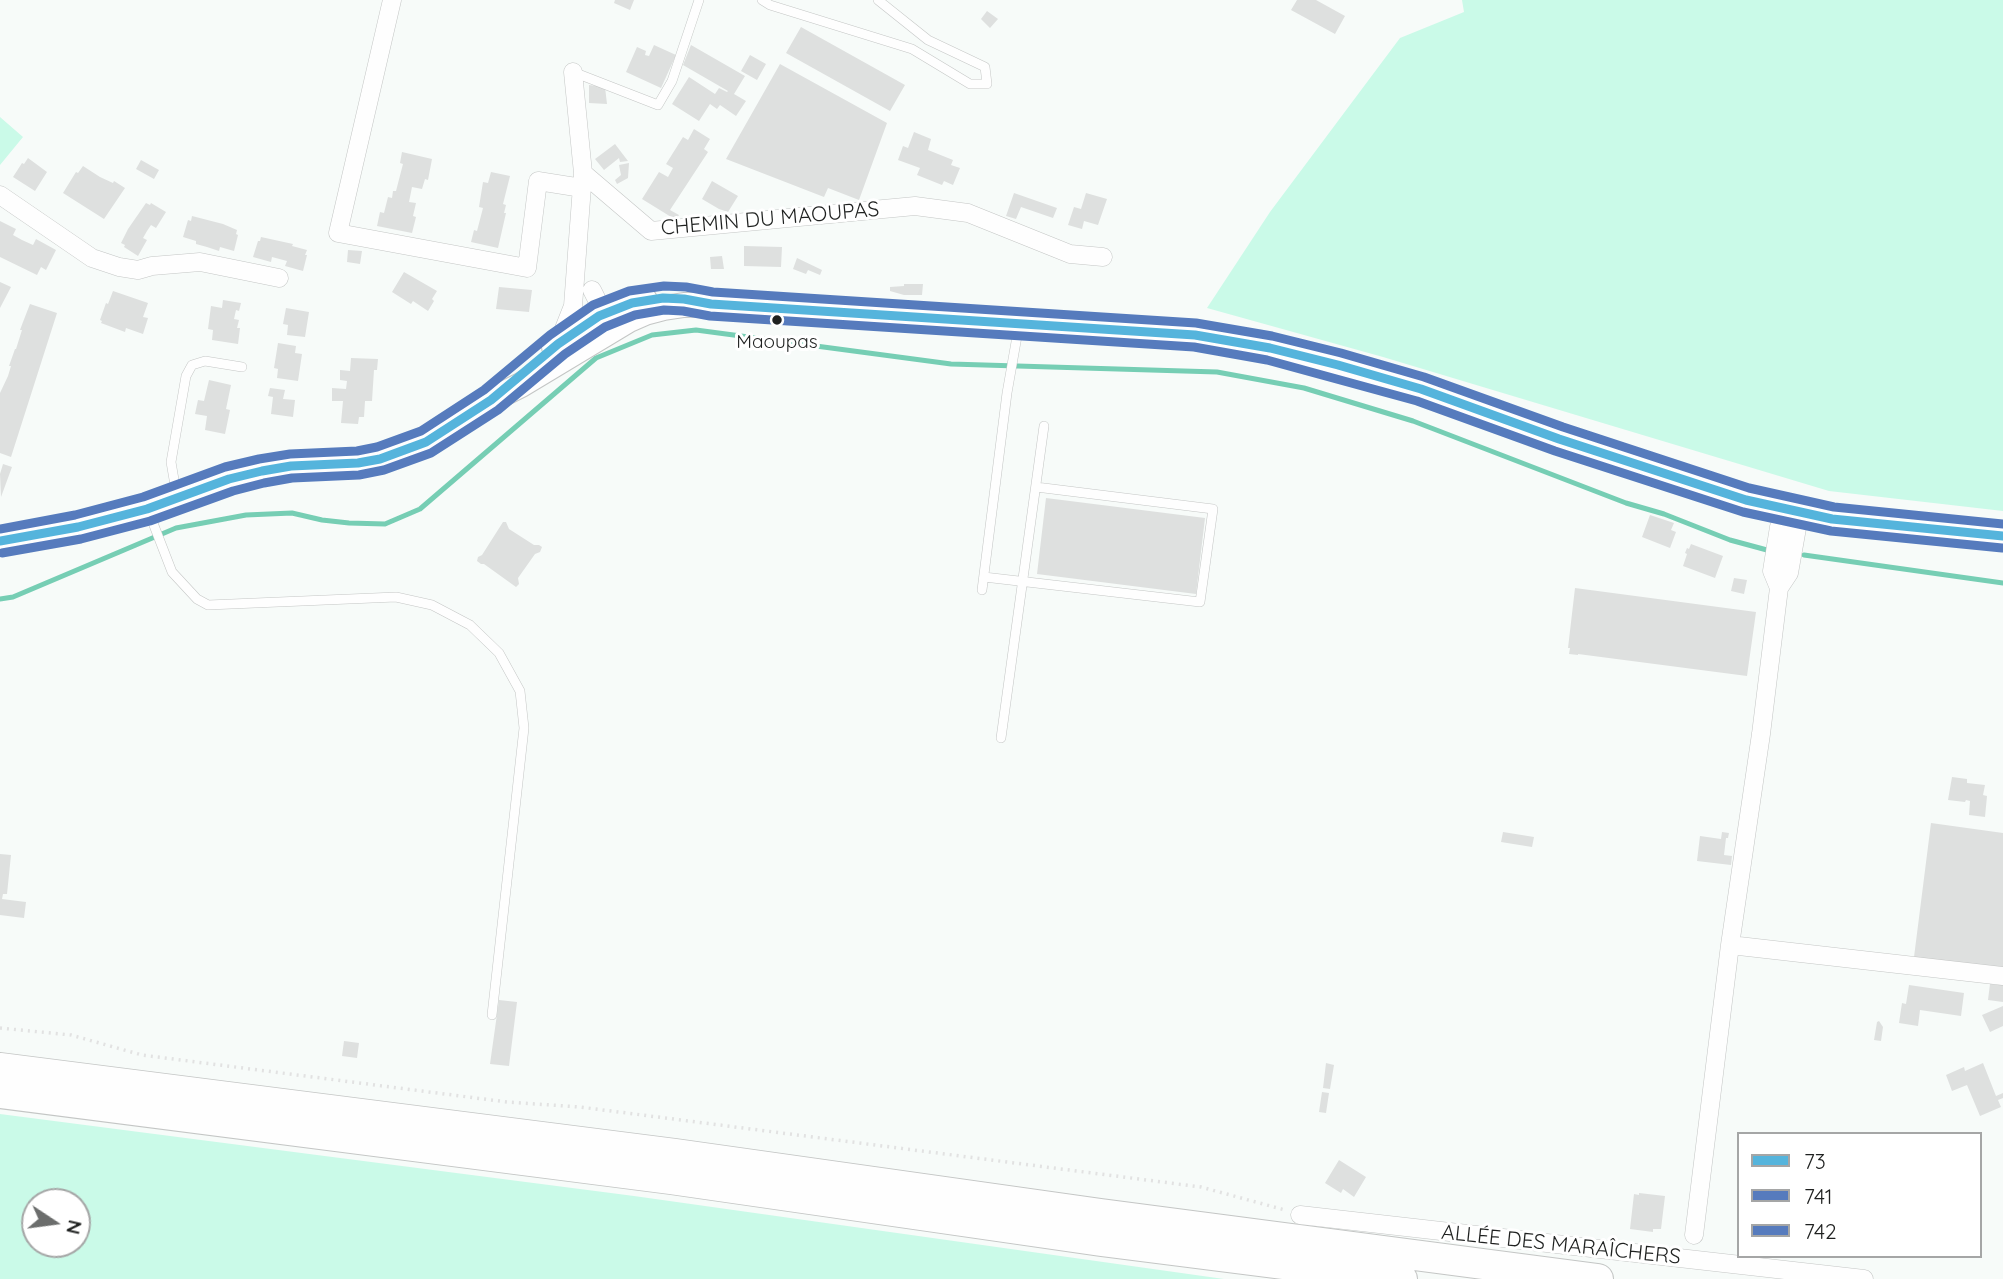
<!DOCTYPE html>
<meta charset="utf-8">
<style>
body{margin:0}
#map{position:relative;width:2003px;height:1279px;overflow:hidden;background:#f7fbf9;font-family:Quicksand,sans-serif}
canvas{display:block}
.legend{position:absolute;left:1737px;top:1132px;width:245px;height:126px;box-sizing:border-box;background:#fff;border:2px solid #a5a6a6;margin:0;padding:9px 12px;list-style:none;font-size:21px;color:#1f2120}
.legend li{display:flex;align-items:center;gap:14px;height:35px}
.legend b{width:35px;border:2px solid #a5a6a6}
.north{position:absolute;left:21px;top:1188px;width:70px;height:70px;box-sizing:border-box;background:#fff;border:2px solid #a5a6a6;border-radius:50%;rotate:103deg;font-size:19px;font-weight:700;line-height:28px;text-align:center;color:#1f2120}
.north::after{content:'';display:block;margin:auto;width:24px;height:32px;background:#6b6d6c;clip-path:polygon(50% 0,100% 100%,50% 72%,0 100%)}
</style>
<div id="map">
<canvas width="2003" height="1279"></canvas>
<ul class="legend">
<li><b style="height:9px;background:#55b4dc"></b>73</li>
<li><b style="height:9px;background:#567bbd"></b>741</li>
<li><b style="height:9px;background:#567bbd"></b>742</li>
</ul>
<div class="north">N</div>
</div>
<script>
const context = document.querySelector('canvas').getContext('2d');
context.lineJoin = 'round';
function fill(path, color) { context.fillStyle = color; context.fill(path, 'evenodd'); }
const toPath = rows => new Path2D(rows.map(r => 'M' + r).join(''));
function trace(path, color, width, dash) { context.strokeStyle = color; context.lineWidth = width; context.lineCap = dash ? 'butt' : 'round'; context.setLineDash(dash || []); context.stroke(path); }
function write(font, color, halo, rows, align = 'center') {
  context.font = font + ' Quicksand,sans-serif'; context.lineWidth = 6; context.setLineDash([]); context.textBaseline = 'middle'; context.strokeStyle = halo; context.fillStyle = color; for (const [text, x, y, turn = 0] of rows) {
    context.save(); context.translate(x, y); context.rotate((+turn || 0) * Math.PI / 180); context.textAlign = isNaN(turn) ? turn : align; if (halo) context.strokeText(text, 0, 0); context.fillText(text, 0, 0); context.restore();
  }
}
const green = toPath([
 [1462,0,2003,0,2003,511,1829,491,1383,357,1207,308,1270,212,1400,38,1464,12],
 [0,117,23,137,0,165],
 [0,1114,634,1196,1224,1279,0,1279],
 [77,1202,77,1244,35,1244,35,1202]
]);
const stream = toPath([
 [1804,555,2003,583],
 [0,599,13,597,176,528,246,515,292,513,322,520,349,523,385,524,420,509,596,358,652,335,696,330,951,364,1217,372,1304,388,1413,421,1626,503,1664,514,1730,540,1767,550]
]);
const building = toPath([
 [615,0,634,0,630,10,614,3],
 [1297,0,1316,0,1345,16,1335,34,1291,10],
 [987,11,998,19,990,28,981,19],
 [801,27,905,85,890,111,786,53],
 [654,45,676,55,661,88,626,72,637,47,646,51,645,55,649,56],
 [691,45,745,76,734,94,746,101,736,116,720,105,717,109,710,104,699,121,672,104,689,77,715,94,719,88,727,92,728,91,683,65],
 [750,55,766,64,757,80,741,71],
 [780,64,887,123,859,200,828,188,824,197,726,159],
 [589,85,605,87,607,104,589,103],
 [694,129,710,139,704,149,708,152,670,210,679,215,676,220,642,199,659,172,668,177,673,168,666,164,683,137,688,140],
 [914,132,931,139,928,150,953,160,951,165,960,168,953,185,944,181,942,185,917,175,920,168,898,160,903,146,908,148],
 [615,144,628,161,620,162,619,158,604,170,595,159],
 [402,152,432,159,428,180,425,179,422,189,412,187,409,202,416,203,413,216,416,217,412,233,377,226,380,212,384,213,388,197,392,198,393,191,396,191,403,164,400,163],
 [28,158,47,172,35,191,13,177,22,163,24,164],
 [141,160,159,170,154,179,136,169],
 [629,163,628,178,617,184,615,180,621,175,619,165],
 [83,166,100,177,113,183,114,181,125,188,104,219,63,193,76,172,78,173],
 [491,172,510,176,503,204,506,205,504,213,506,213,498,248,471,242,474,230,477,231,483,208,479,207,483,182,488,183],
 [712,181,738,196,728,212,719,209,702,199],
 [1014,193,1057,208,1053,218,1021,207,1016,219,1006,216],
 [1086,193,1107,199,1098,225,1084,221,1082,229,1068,225,1074,207,1081,209],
 [146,203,150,205,151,203,166,212,156,228,151,225,147,231,143,238,147,240,138,256,124,247,125,245,121,243,128,229],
 [192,216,223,224,237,230,236,234,238,235,234,251,220,247,219,251,207,247,196,244,196,241,183,237,188,220,191,221],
 [0,221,16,229,13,235,22,240,33,245,36,239,56,250,46,270,41,267,37,275,0,257],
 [261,237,293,244,292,246,307,250,305,255,307,255,303,271,285,266,287,261,272,257,271,262,253,257,258,241,260,241],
 [744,246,782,247,781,267,744,266],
 [348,250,362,251,360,264,347,262],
 [722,256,724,269,711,269,710,257],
 [797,258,822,270,820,275,808,270,806,274,793,269],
 [404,272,437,291,432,299,434,301,428,311,413,301,411,304,392,292],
 [0,282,11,287,0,308],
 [904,284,923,284,922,295,904,295,890,291,890,287,904,286],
 [499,287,532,290,529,312,496,309],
 [113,291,148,303,143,317,148,318,143,334,126,328,125,332,101,323,102,321,100,320,106,303,108,304],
 [223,300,241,303,239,311,236,310,234,319,239,320,237,328,240,328,238,344,212,340,213,330,208,329,211,306,222,308],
 [30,304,57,313,11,457,0,453,0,393,8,376,11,366,9,366,15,349,16,349,22,330,20,330,23,322],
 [286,308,309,312,305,337,287,335,288,325,283,324],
 [278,343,296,346,295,353,302,354,298,381,277,378,278,369,274,368],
 [351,358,378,359,377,370,374,370,372,401,365,401,364,417,359,417,358,424,341,423,343,401,332,401,332,388,346,389,347,381,340,380,340,370,350,371],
 [209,380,231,385,226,409,230,410,225,434,205,430,207,416,195,414,198,400,204,401],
 [270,388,285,390,283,399,295,400,293,417,271,414,273,397,268,396],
 [3,464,12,467,1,497,0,474],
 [1046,498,1205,518,1196,594,1037,574],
 [1650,515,1674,523,1671,530,1676,532,1670,548,1642,537],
 [503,522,506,522,509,529,534,545,539,545,542,547,540,552,535,554,518,578,519,584,516,587,484,564,481,564,477,561,478,557,482,555],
 [1691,544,1723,556,1715,578,1683,566,1687,554,1685,553,1687,548,1689,549],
 [1734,578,1747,580,1744,594,1731,591],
 [1575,588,1756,612,1747,676,1578,654,1578,655,1569,654,1570,648,1568,648],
 [1952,777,1967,779,1967,783,1985,785,1983,795,1987,796,1985,817,1969,815,1970,801,1966,800,1965,802,1948,800],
 [1931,823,2003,833,2003,969,1914,957],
 [1503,832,1534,837,1532,847,1501,842],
 [1722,832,1729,833,1728,838,1726,838,1724,855,1732,856,1731,865,1697,861,1700,836,1721,839],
 [0,854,11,855,7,894,3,894,2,899,26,902,24,918,0,915],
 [1990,984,2003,985,2003,1002,1988,1000],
 [1909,985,1964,993,1961,1016,1920,1010,1918,1026,1899,1023,1902,1003,1906,1004],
 [499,1000,517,1002,509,1066,490,1064],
 [2003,1006,2003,1026,1990,1032,1982,1015],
 [1879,1021,1883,1027,1881,1041,1874,1040,1877,1022],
 [344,1041,359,1043,357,1058,342,1056],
 [1326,1063,1334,1065,1330,1089,1323,1088],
 [1983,1063,1996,1096,2003,1093,2003,1098,1998,1100,2001,1107,1980,1116,1967,1085,1952,1091,1946,1075,1964,1067,1965,1071],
 [1322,1092,1329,1093,1326,1113,1319,1112],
 [1339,1160,1366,1177,1354,1197,1343,1189,1341,1193,1325,1183],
 [1639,1193,1665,1196,1661,1229,1653,1229,1653,1232,1630,1229,1634,1194,1639,1195]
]);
const path = toPath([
 [0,1028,71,1035,142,1055,507,1102,580,1107,1201,1187,1285,1210]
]);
const service = toPath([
 [762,0,770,5,912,49,970,84,987,84,985,67,928,40,878,0],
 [573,72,658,105,672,81,699,0],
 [177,497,171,462,186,376,192,365,205,361,242,367],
 [148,510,172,572,197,599,208,605,396,597,432,605,470,625,499,653,520,691,524,728,492,1015],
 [984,577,1200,602,1213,509,1036,487],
 [982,590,1007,393,1019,325],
 [1001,738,1044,426]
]);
const minor = toPath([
 [392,0,338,233,527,268,538,181,582,188],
 [573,72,583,173],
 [0,195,92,258,119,267,138,270,152,266,200,262,279,278],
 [592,290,599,304,599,316,595,324],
 [558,344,573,306,583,173,651,231,915,206,968,213,1070,254,1103,257],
 [1779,588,1772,571,1779,527,1792,511],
 [1730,945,2003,976],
 [1300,1215,1864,1279],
 [1694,1235,1730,945,1761,734,1779,588,1789,573,1797,528,1792,511]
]);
const secondary = toPath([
 [554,347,599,316,618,307,645,300],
 [0,541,41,535,78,527,147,509,229,479,262,471,291,466,358,463,380,459,426,442,491,400,521,385,629,320,645,313,664,308,684,305,711,304,1195,335,1270,348,1338,365,1421,389,1559,439,1746,500,1832,519,2003,536]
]);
const trunk = toPath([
 [0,1068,675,1154,1101,1214,1598,1279],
 [0,1093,671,1179,1101,1241,1402,1279]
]);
const bus1 = toPath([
 [0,541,78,527,147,509,229,479,262,471,291,466,358,463,380,459,426,442,491,400,558,344,599,316,632,303,663,298,684,299,711,304,1195,335,1270,348,1338,365,1421,389,1559,439,1746,500,1832,519,2003,536]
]);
const bus2 = toPath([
 [2,553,81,539,150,521,233,491,264,483,292,478,359,475,384,470,431,453,498,410,565,354,605,327,635,315,664,310,683,311,710,316,1194,347,1267,360,1417,401,1555,451,1743,512,1831,531,2002,548]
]);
const bus3 = toPath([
 [0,529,75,515,143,497,225,467,259,459,290,454,357,451,377,447,421,431,484,390,550,335,593,305,629,291,664,286,686,287,713,292,1196,323,1272,336,1341,353,1424,377,1563,427,1749,488,1834,507,2003,524]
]);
const markers = [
 [777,320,6,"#1f2120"]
];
const busNames = [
 ["Maoupas",777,342]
];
const streetNames = [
 ["CHEMIN DU MAOUPAS",770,219,-5],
 ["ALLÉE DES MARAÎCHERS",1561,1245,6]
];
fill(green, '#cafae8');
trace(stream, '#76ceb4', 5);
fill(building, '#dee0df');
trace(service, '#c4c6c5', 10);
trace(minor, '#c4c6c5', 19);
trace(secondary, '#c4c6c5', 26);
trace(trunk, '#c4c6c5', 32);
trace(path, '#e2e2e2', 3.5, [2, 5]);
trace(service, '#fefefe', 9);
trace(minor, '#fefefe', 18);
trace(secondary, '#fefefe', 24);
trace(trunk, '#fefefe', 30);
trace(bus1, '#55b4dc', 9);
trace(bus2, '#567bbd', 9);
trace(bus3, '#567bbd', 9);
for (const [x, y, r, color] of markers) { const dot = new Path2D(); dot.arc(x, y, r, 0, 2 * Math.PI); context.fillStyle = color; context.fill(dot); trace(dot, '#fff', 2.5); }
write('19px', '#1f2120', '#fff', busNames);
write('21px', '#1f2120', '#fff', streetNames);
</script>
